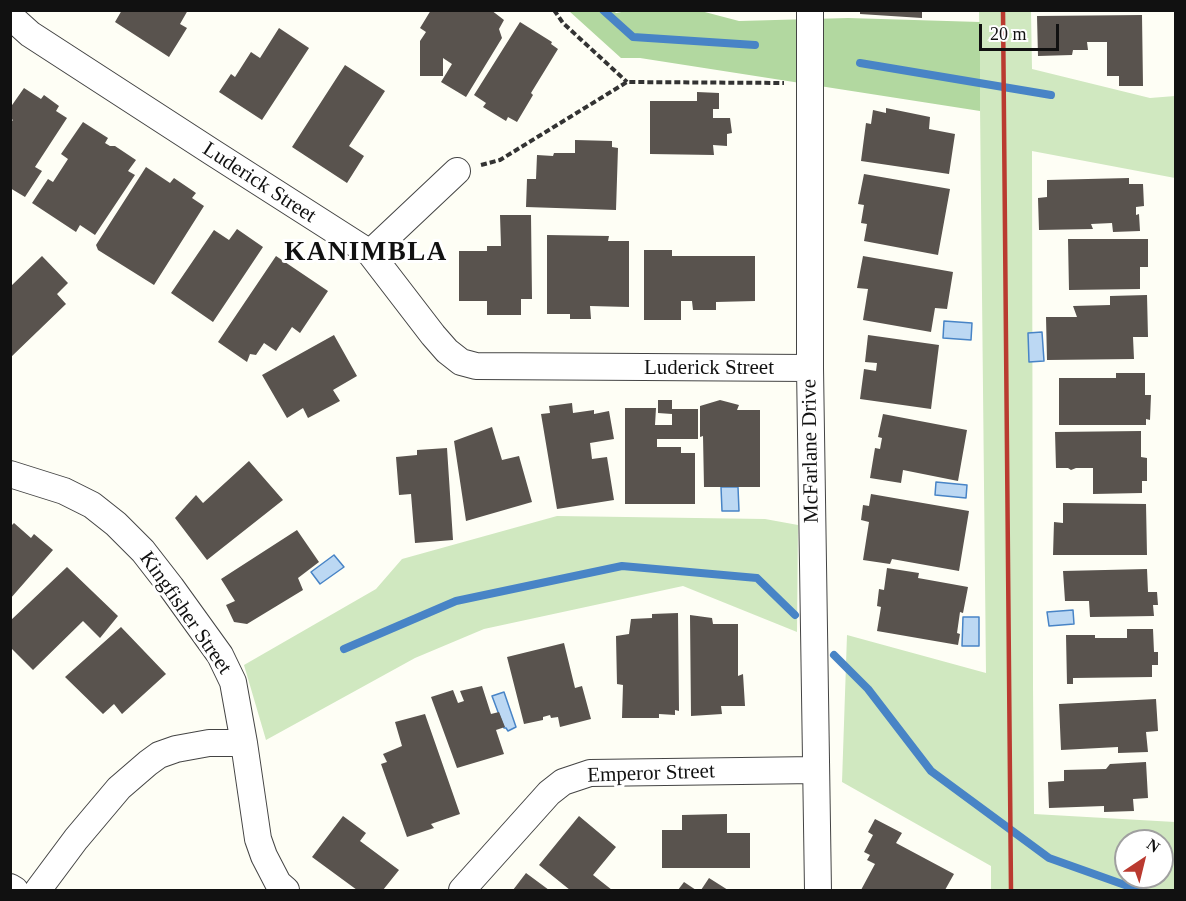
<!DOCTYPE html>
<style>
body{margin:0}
#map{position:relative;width:1186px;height:901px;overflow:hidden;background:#fefef5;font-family:Georgia,serif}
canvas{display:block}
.frame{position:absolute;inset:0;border:12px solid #111;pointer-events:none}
.north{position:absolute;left:1114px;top:829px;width:60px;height:60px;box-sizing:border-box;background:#fff;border:2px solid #a0a0a0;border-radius:50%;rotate:35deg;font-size:16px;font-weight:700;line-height:24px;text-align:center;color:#111}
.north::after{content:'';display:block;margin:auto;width:21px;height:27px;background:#ba3a30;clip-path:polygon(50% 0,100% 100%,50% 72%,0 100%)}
.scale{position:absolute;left:979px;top:24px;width:80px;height:27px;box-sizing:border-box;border:3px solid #111;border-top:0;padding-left:8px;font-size:18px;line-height:21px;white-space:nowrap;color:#111;-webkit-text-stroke:4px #fff;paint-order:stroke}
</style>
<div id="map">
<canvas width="1186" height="901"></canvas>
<div class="frame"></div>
<div class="north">N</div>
<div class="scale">20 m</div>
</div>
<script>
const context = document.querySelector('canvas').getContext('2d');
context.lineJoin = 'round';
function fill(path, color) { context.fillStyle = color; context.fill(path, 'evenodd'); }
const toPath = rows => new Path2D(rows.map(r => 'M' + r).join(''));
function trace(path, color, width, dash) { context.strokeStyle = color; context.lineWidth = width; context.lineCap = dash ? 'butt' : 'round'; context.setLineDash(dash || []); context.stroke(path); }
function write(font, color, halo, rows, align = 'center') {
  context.font = font + ' Georgia,serif'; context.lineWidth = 6; context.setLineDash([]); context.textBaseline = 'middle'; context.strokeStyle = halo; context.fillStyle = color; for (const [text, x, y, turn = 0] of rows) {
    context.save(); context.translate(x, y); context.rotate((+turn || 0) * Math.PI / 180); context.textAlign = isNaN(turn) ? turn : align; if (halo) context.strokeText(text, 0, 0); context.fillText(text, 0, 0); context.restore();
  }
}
const green = toPath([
 [979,11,1031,11,1032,69,1150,98,1175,96,1175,178,1032,151,1033,686,1034,814,1175,822,1175,890,991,890,991,866,842,782,847,635,986,673],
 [1126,841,1162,841,1162,877,1126,877],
 [557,516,765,519,798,525,797,632,683,586,484,629,415,658,266,740,244,665,376,589,402,559]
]);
const forest = toPath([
 [632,10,701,11,739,21,848,18,980,22,980,111,640,58,621,58,569,11,614,11,616,13]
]);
const water = toPath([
 [944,321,972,323,971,340,943,338,944,321],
 [1042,332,1044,361,1029,362,1028,333,1042,332],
 [936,482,967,485,966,498,935,495,936,482],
 [721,487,738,487,739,511,722,511,721,487],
 [334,555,344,567,320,584,311,572,334,555],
 [1073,610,1074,624,1049,626,1047,612,1073,610],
 [963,617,979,617,979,646,962,646,963,617],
 [504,692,516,727,508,731,506,728,504,728,492,696,504,692]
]);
const stream = toPath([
 [603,10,633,37,755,45],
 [860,63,1051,95],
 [344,649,456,601,622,566,757,578,795,615],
 [834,655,868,689,931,771,1049,858,1139,890]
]);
const building = toPath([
 [122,10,188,10,180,24,187,28,169,57,115,22],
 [431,10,491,10,504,20,499,29,502,38,466,97,441,82,452,64,443,58,443,76,420,76,420,41,426,32,420,28],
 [860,10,922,10,922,18,860,14],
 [1142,15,1143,86,1119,86,1119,76,1107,76,1107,42,1087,42,1088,50,1073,50,1072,55,1038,56,1037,16],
 [520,22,552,42,551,44,558,49,531,93,533,95,517,122,508,117,506,121,483,107,486,103,474,95],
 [279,28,309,48,262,120,219,92,231,74,235,77,251,52,260,58],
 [345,65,385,91,349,146,364,156,347,183,292,147],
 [24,88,41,99,44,95,59,106,56,111,67,118,35,167,42,171,25,197,10,188,10,123,13,120,10,118,10,108],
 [697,92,719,93,719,109,713,109,713,118,730,118,732,133,727,134,727,146,713,145,714,155,650,154,650,101,697,101],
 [886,108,930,117,929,129,955,134,949,174,861,161,866,123,871,124,873,110,886,113],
 [83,122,108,138,105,143,110,146,115,146,136,160,128,171,135,175,95,235,80,225,76,232,32,203,48,179,53,182,68,159,61,154],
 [575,140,612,141,612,147,618,148,616,210,526,207,527,179,536,179,537,155,553,156,554,153,575,153],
 [146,167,170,183,174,178,196,193,192,198,204,206,154,285,98,250,96,245],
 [864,174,950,189,938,255,864,241,867,224,861,223,864,205,858,204],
 [1129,178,1129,184,1143,184,1144,206,1136,207,1136,215,1139,214,1140,231,1113,232,1112,223,1091,224,1093,229,1039,230,1038,198,1047,197,1047,180],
 [500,215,531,215,532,299,521,299,521,315,487,315,487,301,459,301,459,251,487,251,487,246,501,246],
 [237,229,263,247,213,322,171,293,214,230,229,240],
 [547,235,609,236,608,241,629,241,629,307,590,306,591,319,570,319,570,314,547,314],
 [1068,239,1148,239,1148,267,1140,267,1140,289,1069,290],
 [644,250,672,250,672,256,755,256,755,301,716,302,716,310,693,310,692,301,681,301,681,320,644,320],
 [42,256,68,283,57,294,66,304,10,358,10,287],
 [276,256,328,291,300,333,292,327,276,351,264,343,256,355,250,354,247,362,218,342],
 [863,256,953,272,947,309,935,308,931,332,863,320,868,289,857,288],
 [1147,295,1148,337,1133,337,1134,359,1047,360,1046,317,1077,317,1073,306,1110,305,1110,296],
 [334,335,357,376,333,390,340,401,308,418,303,408,287,418,262,375],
 [868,335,939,345,931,409,860,399,864,369,876,371,877,363,865,362],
 [1116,373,1145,373,1145,395,1151,395,1150,420,1146,419,1146,425,1059,425,1059,378,1116,378],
 [658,400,672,400,672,409,698,409,698,439,657,439,657,447,681,447,681,453,695,453,695,504,625,504,625,408,656,408,655,425,672,425,672,414,658,413],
 [720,400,739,405,737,410,760,410,760,487,704,487,703,436,700,437,700,406],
 [572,403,573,413,594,410,594,414,609,411,614,439,590,443,592,459,607,457,614,500,557,509,541,414,550,413,549,406],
 [883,414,967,430,958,481,903,470,901,483,870,478,875,448,880,449,882,438,878,437],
 [492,427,502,460,519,456,532,502,466,521,454,441],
 [1141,431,1141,457,1147,458,1147,481,1142,481,1142,493,1093,494,1093,468,1076,468,1071,470,1068,468,1056,468,1055,432],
 [447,448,453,540,415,543,411,494,399,495,396,457,417,455,417,450],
 [249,461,283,500,207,560,175,518,196,495,203,503],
 [871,494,969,511,959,571,892,559,890,564,863,560,869,522,861,520,863,505,869,506],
 [1063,503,1146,504,1147,555,1053,555,1054,522,1063,523],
 [14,523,31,538,34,534,53,550,10,599,10,527],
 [297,530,319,562,298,578,303,590,247,624,234,622,226,605,235,601,221,579],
 [67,567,118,616,100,638,83,621,33,670,10,647,10,621],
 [887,568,919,573,918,578,968,587,963,613,960,612,957,633,960,634,958,645,877,631,881,607,877,606,879,589,884,590],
 [1147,569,1148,592,1157,592,1158,605,1153,605,1154,616,1090,617,1089,601,1065,601,1063,571],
 [678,613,679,711,675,710,675,715,659,714,659,718,622,718,623,685,617,684,616,636,629,634,631,619,652,618,652,614],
 [690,615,712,618,713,624,738,624,738,676,743,674,745,706,721,706,722,714,691,716],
 [121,627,166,674,122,714,114,704,103,714,65,677],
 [1127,629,1153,629,1154,652,1158,652,1158,665,1152,665,1152,677,1073,678,1073,684,1067,684,1066,635,1095,635,1095,638,1127,638],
 [564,643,575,688,582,686,591,719,560,727,558,717,551,718,550,715,543,717,543,720,524,724,507,657],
 [482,686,491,714,499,712,505,727,496,730,504,754,457,768,431,697,453,690,458,703,464,701,460,691],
 [1156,699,1158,731,1146,732,1148,752,1118,753,1118,747,1061,750,1059,704],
 [425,714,460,814,431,824,434,828,407,837,381,764,387,762,383,754,402,746,395,722],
 [1146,762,1148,798,1133,799,1134,811,1104,812,1104,806,1049,808,1048,782,1064,781,1064,770,1106,769,1110,764],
 [727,814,727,833,750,833,750,868,662,868,662,830,682,830,682,815],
 [343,816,366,833,360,841,399,870,383,890,357,890,312,857],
 [579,816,616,847,593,875,612,890,570,890,539,865],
 [875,819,902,833,896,843,954,874,945,890,861,890,875,864,867,860,870,855,864,852,873,835,868,832],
 [526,873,549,890,513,890],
 [709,878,728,890,701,890],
 [684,882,696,890,678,890]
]);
const path = toPath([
 [554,10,563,23,627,82],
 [481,165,500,160,627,82,784,83]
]);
const minor = toPath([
 [810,10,810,368,818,890],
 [10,16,30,34,212,152,370,253,433,335,447,351,461,362,476,366,810,368],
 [370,253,457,171],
 [10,474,64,491,92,505,116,524,143,551,171,587,220,655,233,682,244,743,258,839,264,856,278,883,286,890],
 [10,887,15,890],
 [38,890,76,839,119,788,148,763,159,755,176,749,209,743,244,743],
 [462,890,549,793,563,782,590,773,816,770]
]);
const rail = toPath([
 [1003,10,1011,890]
]);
const streetNames = [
 ["Luderick Street",259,183,33],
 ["Luderick Street",709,368],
 ["McFarlane Drive",811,451,-91],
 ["Kingfisher Street",185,613,55],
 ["Emperor Street",651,774,-2]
];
const districtNames = [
 ["KANIMBLA",366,253]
];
fill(green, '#d0e8c0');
fill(forest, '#b2d8a0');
fill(water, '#bcd8f3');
trace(water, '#4884c6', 1.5);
trace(stream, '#4884c6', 8);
fill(building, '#59534e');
trace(minor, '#444', 28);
trace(path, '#333', 4, [6, 3]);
trace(minor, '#fff', 26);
trace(rail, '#ba3a30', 4.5);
write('21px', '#111', '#fff', streetNames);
context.letterSpacing = '1.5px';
write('bold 27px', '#111', '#fff', districtNames);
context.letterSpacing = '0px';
</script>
